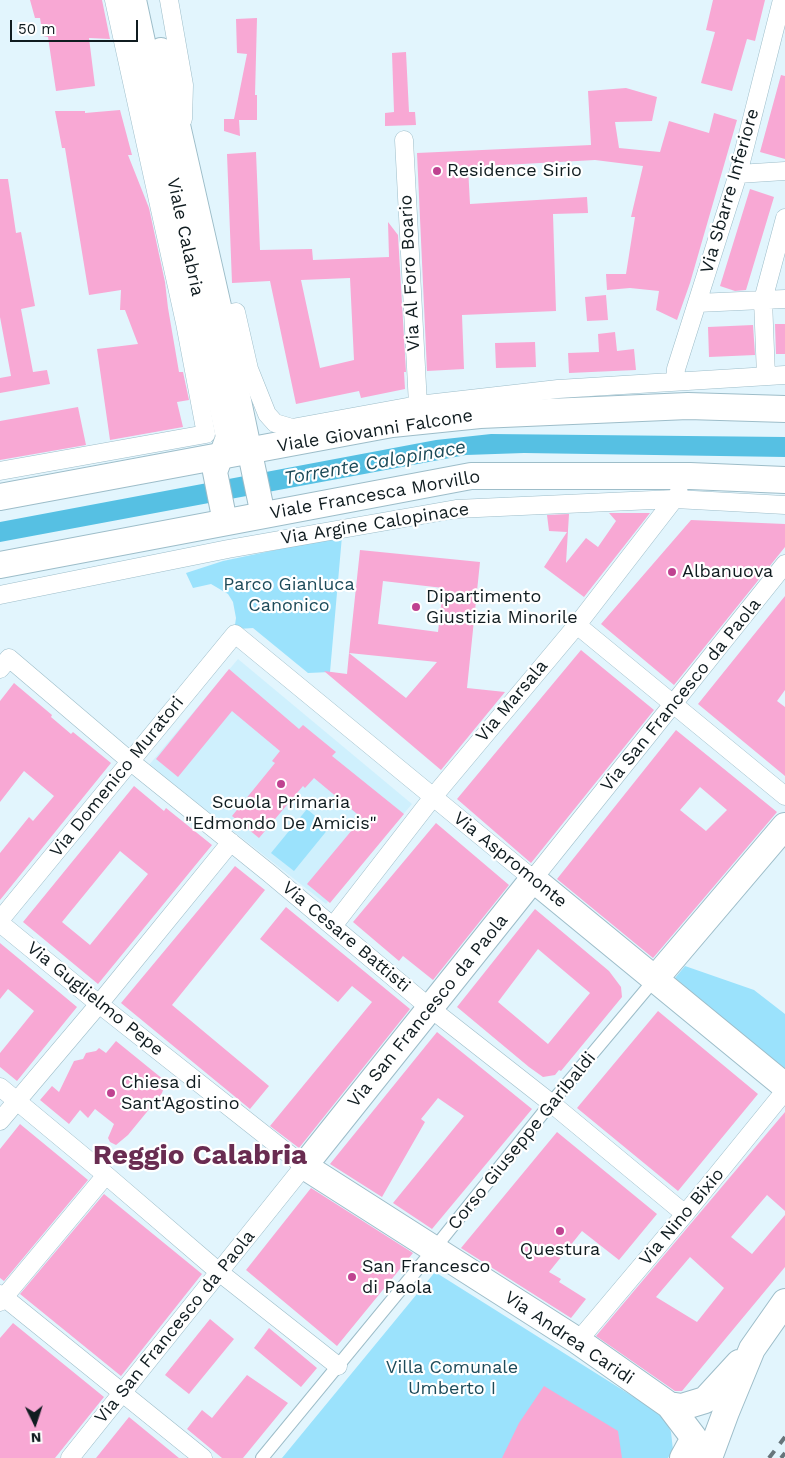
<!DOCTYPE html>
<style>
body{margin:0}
#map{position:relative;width:785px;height:1458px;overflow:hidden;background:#e2f5fd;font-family:"Work Sans",sans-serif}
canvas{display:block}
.north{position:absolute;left:10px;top:1398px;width:50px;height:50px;-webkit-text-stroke:4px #fff;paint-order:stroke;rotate:176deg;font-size:14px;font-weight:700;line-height:20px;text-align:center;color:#101c20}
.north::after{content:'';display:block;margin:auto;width:18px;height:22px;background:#101c20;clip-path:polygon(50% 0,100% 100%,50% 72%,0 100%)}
.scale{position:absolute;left:10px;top:20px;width:128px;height:22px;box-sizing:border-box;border:2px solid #101c20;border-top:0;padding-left:6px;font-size:15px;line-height:18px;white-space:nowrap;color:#101c20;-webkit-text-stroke:4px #fff;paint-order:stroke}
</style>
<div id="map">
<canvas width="785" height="1458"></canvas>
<div class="north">N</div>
<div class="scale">50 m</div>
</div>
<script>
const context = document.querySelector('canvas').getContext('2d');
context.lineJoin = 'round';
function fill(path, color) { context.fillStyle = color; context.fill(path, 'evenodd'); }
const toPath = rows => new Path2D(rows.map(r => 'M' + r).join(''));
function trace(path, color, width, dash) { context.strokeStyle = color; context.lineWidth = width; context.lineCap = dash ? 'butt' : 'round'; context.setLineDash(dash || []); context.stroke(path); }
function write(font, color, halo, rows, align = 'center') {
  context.font = font + ' "Work Sans",sans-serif'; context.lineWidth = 4.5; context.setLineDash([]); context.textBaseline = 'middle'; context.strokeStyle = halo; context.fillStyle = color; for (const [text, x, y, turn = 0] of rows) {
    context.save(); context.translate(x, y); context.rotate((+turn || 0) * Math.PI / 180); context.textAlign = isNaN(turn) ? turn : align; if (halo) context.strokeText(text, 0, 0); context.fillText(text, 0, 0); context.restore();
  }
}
const built = toPath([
 [238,659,412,804,326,904,149,765]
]);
const green = toPath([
 [342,536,330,672,308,673,253,628,238,629,235,625,236,618,233,602,228,594,211,584,193,588,186,573,223,561],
 [307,809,329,828,294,871,271,853],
 [685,966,754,990,785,1014,785,1070,675,978],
 [435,1272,664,1416,671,1432,673,1450,668,1458,282,1458]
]);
const water = toPath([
 [491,434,785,437,785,457,524,453,466,455,0,542,0,522,436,440]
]);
const building = toPath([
 [30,0,102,0,110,39,89,38,95,86,56,91,48,37,43,36,40,18,35,18],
 [713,0,765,0,755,41,747,39,732,91,701,83,715,32,706,30],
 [257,18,255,95,257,95,257,120,239,120,240,136,224,131,224,119,234,119,247,54,237,53,236,19],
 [406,52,409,112,415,112,416,125,385,126,385,113,394,112,392,53],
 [781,75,785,76,785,159,760,152],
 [626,88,657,97,652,121,615,122,619,148,660,152,669,121,709,133,714,113,737,120,690,283,677,320,656,310,659,291,630,288,607,290,606,274,626,274,635,217,631,217,643,166,595,160,468,167,470,204,587,197,588,213,553,214,556,311,462,315,464,369,427,371,417,153,591,145,588,91],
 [120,110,132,155,128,155,149,208,165,282,168,308,179,372,183,372,189,400,177,402,183,427,110,440,97,349,138,344,125,310,120,310,121,290,89,295,65,148,62,148,55,111,85,111,85,113],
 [256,152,260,250,312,249,313,260,389,257,388,222,398,235,406,372,404,372,405,389,361,398,359,391,296,404,270,281,232,283,227,154],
 [350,278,354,360,320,368,301,280],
 [0,179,8,179,16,233,21,232,35,306,21,309,33,372,47,370,50,384,0,393,0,378,11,376,0,317],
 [750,189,774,197,746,290,735,291,720,286],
 [606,295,608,320,587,321,585,297],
 [775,324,785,324,785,354,776,354],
 [753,325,755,355,709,357,708,327],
 [615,332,617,351,634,349,636,370,569,373,568,353,599,352,598,334],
 [535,342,536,367,496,368,495,343],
 [78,407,86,445,0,460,0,421],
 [609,513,650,513,584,597,544,567,567,532,549,531,547,515,569,514,566,563,586,538,598,547,616,521],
 [691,520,785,524,785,547,674,685,601,624],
 [360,550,480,562,467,688,505,692,441,770,324,671,347,674,349,653,406,698,437,662,349,653],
 [383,581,443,588,438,632,378,624],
 [785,596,785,690,777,701,785,707,785,776,698,704],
 [581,650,654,710,531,863,457,799],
 [229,669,299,729,303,725,336,752,332,756,404,814,330,903,307,884,362,818,314,778,305,788,303,786,259,838,232,816,275,763,272,761,280,751,232,711,178,777,156,759],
 [14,683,52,715,51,717,71,734,73,732,111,763,0,900,0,853,29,817,33,821,54,796,24,771,0,802,0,701],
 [676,730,777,812,653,958,557,879],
 [700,787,727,810,706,831,680,810],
 [134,786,164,811,166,808,212,845,98,984,23,922],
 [120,851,148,874,90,945,62,922],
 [436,823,509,885,433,980,403,956,399,961,353,922],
 [235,866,265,890,172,1005,269,1086,250,1109,121,1003],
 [286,907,410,1009,299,1148,270,1126,372,1002,352,986,338,1002,260,939],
 [535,909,609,971,621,987,622,997,561,1071,559,1070,555,1075,543,1077,529,1067,457,1007],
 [538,949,590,993,548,1044,498,1002],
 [0,943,77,1007,17,1081,0,1067,0,1053,34,1011,8,989,0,999],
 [658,1011,758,1094,678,1191,577,1108],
 [437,1032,532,1109,432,1229,393,1203,464,1116,438,1098,421,1119,425,1122,382,1197,330,1164],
 [116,1041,164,1080,161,1083,163,1090,162,1093,155,1102,128,1135,116,1145,110,1142,108,1138,114,1124,95,1109,88,1118,80,1110,69,1124,40,1100,52,1086,59,1092,74,1061,83,1059,86,1053,96,1051,99,1048,106,1053],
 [785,1112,785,1211,767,1195,731,1237,752,1254,785,1215,785,1267,682,1391,675,1391,596,1336],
 [690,1257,724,1288,697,1322,656,1297],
 [20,1124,88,1180,4,1281,0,1278,0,1149],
 [557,1132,657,1214,619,1260,582,1231,549,1272,561,1279,559,1282,586,1299,571,1318,461,1248],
 [311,1188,413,1253,337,1346,246,1270],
 [104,1194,202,1274,121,1376,20,1294],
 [210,1319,234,1339,189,1394,165,1375],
 [13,1323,104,1397,55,1458,0,1458,0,1338],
 [269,1328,317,1368,301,1387,254,1348],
 [247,1375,288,1403,243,1458,222,1458,187,1429,202,1410,212,1418],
 [544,1386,618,1431,622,1458,502,1458,519,1423],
 [129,1417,179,1458,96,1458]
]);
const pedestrian = toPath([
 [262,1458,434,1249,551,1103,655,979]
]);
const minor = toPath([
 [169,0,184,85,183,119],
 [404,140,418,405],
 [738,174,785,171],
 [697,303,785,299],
 [185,323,236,312,249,369,267,414,275,423,292,428,418,405,558,389,785,375],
 [766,376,763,300,785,218],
 [675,381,676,369,738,174,782,0],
 [0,471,206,434,185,323,114,0],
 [0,595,228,549,456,509,675,499,785,505],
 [577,625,785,796],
 [0,669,9,658,130,761,269,873,430,1008,551,1103,685,1214],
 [0,920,235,634,533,879,785,564],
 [0,923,99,1004,304,1166,70,1458],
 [333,926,433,797,577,625,679,493],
 [0,1087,106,1175,219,1272,338,1366],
 [0,1121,99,1004,231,842],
 [0,1294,203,1458],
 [0,1302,106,1175],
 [578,1341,685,1214,785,1091]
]);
const secondary = toPath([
 [134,0,228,437,215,472,225,522],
 [161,50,221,315,263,515]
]);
const primary = toPath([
 [0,497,392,424,480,415,688,406,785,409],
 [0,565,471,476,690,476,785,480],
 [655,979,785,826],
 [669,1405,682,1407,705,1400,739,1363],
 [683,1458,694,1438,669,1405,578,1341,304,1166,533,879,785,1086],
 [709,1458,726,1412,752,1349,785,1302]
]);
const rail = toPath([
 [769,1458,785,1437],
 [781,1458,785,1453]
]);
const markers = [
 [437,171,5,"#bf4290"],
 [672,572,5,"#bf4290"],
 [416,607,5,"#bf4290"],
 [281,784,5,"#bf4290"],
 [111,1093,5,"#bf4290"],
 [560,1231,5,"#bf4290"],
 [352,1277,5,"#bf4290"]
];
const poiNames = [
 ["Residence Sirio",447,171],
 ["Albanuova",682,572],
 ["Dipartimento",426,597],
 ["Giustizia Minorile",426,618],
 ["Scuola Primaria",281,803,"center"],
 ["\"Edmondo De Amicis\"",281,824,"center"],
 ["Chiesa di",121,1083],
 ["Sant'Agostino",121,1104],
 ["Questura",560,1250,"center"],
 ["San Francesco",362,1267],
 ["di Paola",362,1288]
];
const streetNames = [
 ["Via Sbarre Inferiore",730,191,-74],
 ["Viale Calabria",185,237,78],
 ["Via Al Foro Boario",410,273,-93],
 ["Viale Giovanni Falcone",375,431,-9],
 ["Viale Francesca Morvillo",375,495,-10],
 ["Via Argine Calopinace",375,524,-9],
 ["Via San Francesco da Paola",681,695,-51],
 ["Via Marsala",512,701,-50],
 ["Via Domenico Muratori",117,777,-51],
 ["Via Aspromonte",510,860,39],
 ["Via Cesare Battisti",346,937,40],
 ["Via Guglielmo Pepe",95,999,39],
 ["Via San Francesco da Paola",428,1011,-51],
 ["Corso Giuseppe Garibaldi",522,1141,-51],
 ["Via Nino Bixio",682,1217,-50],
 ["Via San Francesco da Paola",175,1327,-51],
 ["Via Andrea Caridi",569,1338,34]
];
const parkNames = [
 ["Parco Gianluca",289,585],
 ["Canonico",289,606],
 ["Villa Comunale",452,1368],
 ["Umberto I",452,1389]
];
const waterNames = [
 ["Torrente Calopinace",375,463,-10]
];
const townNames = [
 ["Reggio Calabria",200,1156]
];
fill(built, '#cff0fd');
fill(green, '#9be2fc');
fill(water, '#56c0e3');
fill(building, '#f8a8d4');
trace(pedestrian, '#9dbdc9', 14);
trace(minor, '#9dbdc9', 19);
trace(secondary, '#9dbdc9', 26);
trace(primary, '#9dbdc9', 28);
trace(pedestrian, '#fff', 12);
trace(minor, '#fff', 18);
trace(secondary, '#fff', 24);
trace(primary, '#fff', 26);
trace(rail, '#67757b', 4, [9, 9]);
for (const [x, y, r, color] of markers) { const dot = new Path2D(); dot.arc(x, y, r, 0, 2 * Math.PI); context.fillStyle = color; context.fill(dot); trace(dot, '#fff', 2); }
write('18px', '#101c20', '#fff', poiNames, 'left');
write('18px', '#101c20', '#fff', streetNames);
write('18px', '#1d4b5a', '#fff', parkNames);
write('italic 19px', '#1c4a58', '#fff', waterNames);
write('bold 28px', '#692c51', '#fff', townNames);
</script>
